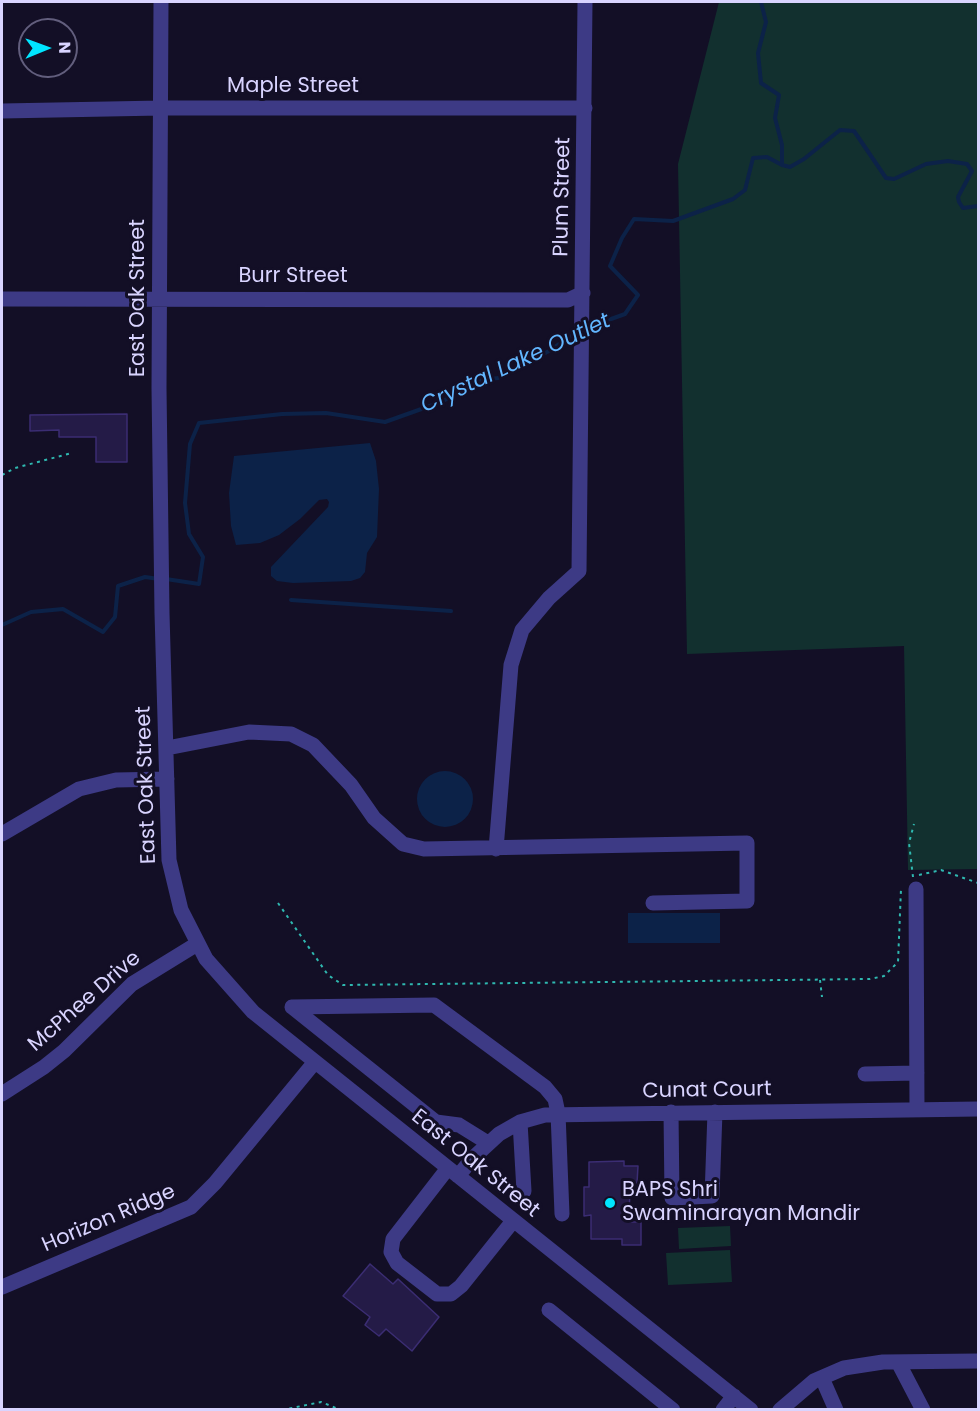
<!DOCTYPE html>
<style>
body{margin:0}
#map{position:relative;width:980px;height:1411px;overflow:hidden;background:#130f26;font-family:Poppins,sans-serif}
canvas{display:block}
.frame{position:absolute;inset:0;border:3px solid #d9d4ff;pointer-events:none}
.north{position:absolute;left:18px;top:18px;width:60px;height:60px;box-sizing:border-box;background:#130f26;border:2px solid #625e7d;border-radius:50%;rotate:89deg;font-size:16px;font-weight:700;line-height:24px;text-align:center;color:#d9d4ff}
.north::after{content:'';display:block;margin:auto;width:21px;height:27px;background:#00e5ff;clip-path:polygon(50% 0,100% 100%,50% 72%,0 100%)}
</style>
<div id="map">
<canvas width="980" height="1411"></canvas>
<div class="frame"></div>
<div class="north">N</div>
</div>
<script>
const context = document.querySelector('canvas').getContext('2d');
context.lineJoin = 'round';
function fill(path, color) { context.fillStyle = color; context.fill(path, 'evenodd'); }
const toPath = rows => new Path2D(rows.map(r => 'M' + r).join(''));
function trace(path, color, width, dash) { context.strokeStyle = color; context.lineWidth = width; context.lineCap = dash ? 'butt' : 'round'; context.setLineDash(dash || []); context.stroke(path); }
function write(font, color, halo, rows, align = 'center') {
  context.font = font + ' Poppins,sans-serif'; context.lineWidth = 6; context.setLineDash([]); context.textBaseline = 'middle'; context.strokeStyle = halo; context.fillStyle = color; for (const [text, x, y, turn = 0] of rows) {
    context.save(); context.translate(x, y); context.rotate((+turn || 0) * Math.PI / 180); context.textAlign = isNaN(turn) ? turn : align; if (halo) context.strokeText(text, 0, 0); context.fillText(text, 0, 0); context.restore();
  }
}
const green = toPath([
 [719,2,978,2,978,869,908,870,904,646,687,654,678,164],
 [730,1226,731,1246,679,1249,678,1228],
 [730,1250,732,1282,668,1285,666,1253]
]);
const water = toPath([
 [370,443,376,461,379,489,377,537,367,553,365,572,360,578,351,581,293,583,277,581,271,576,271,567,328,507,329,502,327,499,319,500,300,519,279,535,260,543,236,545,231,526,229,493,234,456],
 '417 799a28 28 0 1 1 56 0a28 28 0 1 1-56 0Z',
 [628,913,720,913,720,943,628,943]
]);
const stream = toPath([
 [761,2,766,22,758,53,761,83,779,95,775,118,782,145,782,165],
 [586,328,625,314,638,295,610,266,622,238,634,219,673,221,733,199,745,190,753,158,767,157,782,165,790,167,804,159,840,130,854,131,886,178,894,179,926,164,948,161,967,164,972,171,958,197,959,202,963,208,978,206],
 [166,579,199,584,203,557,189,534,185,503,190,444,199,423,282,414,326,413,385,422,441,402,482,380,498,378,549,351,577,332],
 [291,600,451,611],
 [2,625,31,612,63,609,103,632,115,617,118,586,145,577,159,579]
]);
const building = toPath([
 [127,414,127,462,96,462,96,437,59,437,59,430,30,431,30,415,127,414],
 [624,1161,624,1166,638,1166,637,1183,630,1183,629,1222,641,1222,641,1245,622,1245,622,1239,591,1239,591,1215,584,1216,584,1187,589,1187,589,1162,624,1161],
 [370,1264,393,1284,398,1279,439,1317,412,1351,386,1329,379,1336,365,1325,370,1317,343,1296,370,1264]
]);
const path = toPath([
 [2,475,15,468,72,453],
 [919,875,941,870,978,883],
 [913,877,909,843,914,824],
 [278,903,328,975,343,985,870,979,884,976,898,962,901,889],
 [820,980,822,997],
 [282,1410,321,1402,341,1410]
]);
const minor = toPath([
 [161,2,159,388,162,613,169,860,181,910,206,959,253,1012,751,1410],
 [2,111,161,108,585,108],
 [2,299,568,300,583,293],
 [167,748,249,732,291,734,313,745,351,785,374,818,403,844,424,849,747,843,747,901,653,903],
 [2,834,79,789,116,780,167,779],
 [496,849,511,665,522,630,549,598,579,571,585,2],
 [916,889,917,1109],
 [292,1007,434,1005,545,1087,555,1099,558,1113,562,1214],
 [292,1007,436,1122,459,1125,488,1143],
 [865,1074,917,1073],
 [2,1094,44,1067,64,1051,132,984,197,944],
 [671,1112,672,1198,712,1196,715,1112],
 [520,1122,524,1191],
 [448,1168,393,1239,391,1252,397,1263,437,1294,451,1294,461,1286,513,1221],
 [458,1176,473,1158,499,1134,520,1122,545,1115,978,1109],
 [2,1287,191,1207,215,1183,314,1063],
 [549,1310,673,1410],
 [898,1362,923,1410],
 [822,1378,836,1410],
 [723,1410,734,1396],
 [780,1410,814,1381,844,1368,883,1362,978,1361]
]);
const markers = [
 [610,1203,6,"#00e5ff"]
];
const streetNames = [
 ["Maple Street",293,87],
 ["Plum Street",563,197,-89],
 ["Burr Street",293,277],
 ["East Oak Street",139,298,-90],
 ["East Oak Street",147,785,-92],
 ["McPhee Drive",85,1002,-41],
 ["Cunat Court",707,1091,-1],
 ["East Oak Street",475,1164,39],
 ["Horizon Ridge",109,1219,-23]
];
const poiNames = [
 ["BAPS Shri",622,1191],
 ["Swaminarayan Mandir",622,1215]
];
const waterNames = [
 ["Crystal Lake Outlet",516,364,-25]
];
fill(green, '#12302f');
fill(water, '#0c2248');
trace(stream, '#0c2248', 4);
fill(building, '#241b47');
trace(building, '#3b2d73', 1.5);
trace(path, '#2fb8b0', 2, [3, 4.5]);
trace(minor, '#3d3a85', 15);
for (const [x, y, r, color] of markers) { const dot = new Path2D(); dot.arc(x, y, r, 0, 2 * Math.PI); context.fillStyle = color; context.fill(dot); trace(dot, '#130f26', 2); }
write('21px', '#d9d4ff', '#130f26', streetNames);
write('21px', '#d9d4ff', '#130f26', poiNames, 'left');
write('italic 22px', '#62b6ff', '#130f26', waterNames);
</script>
